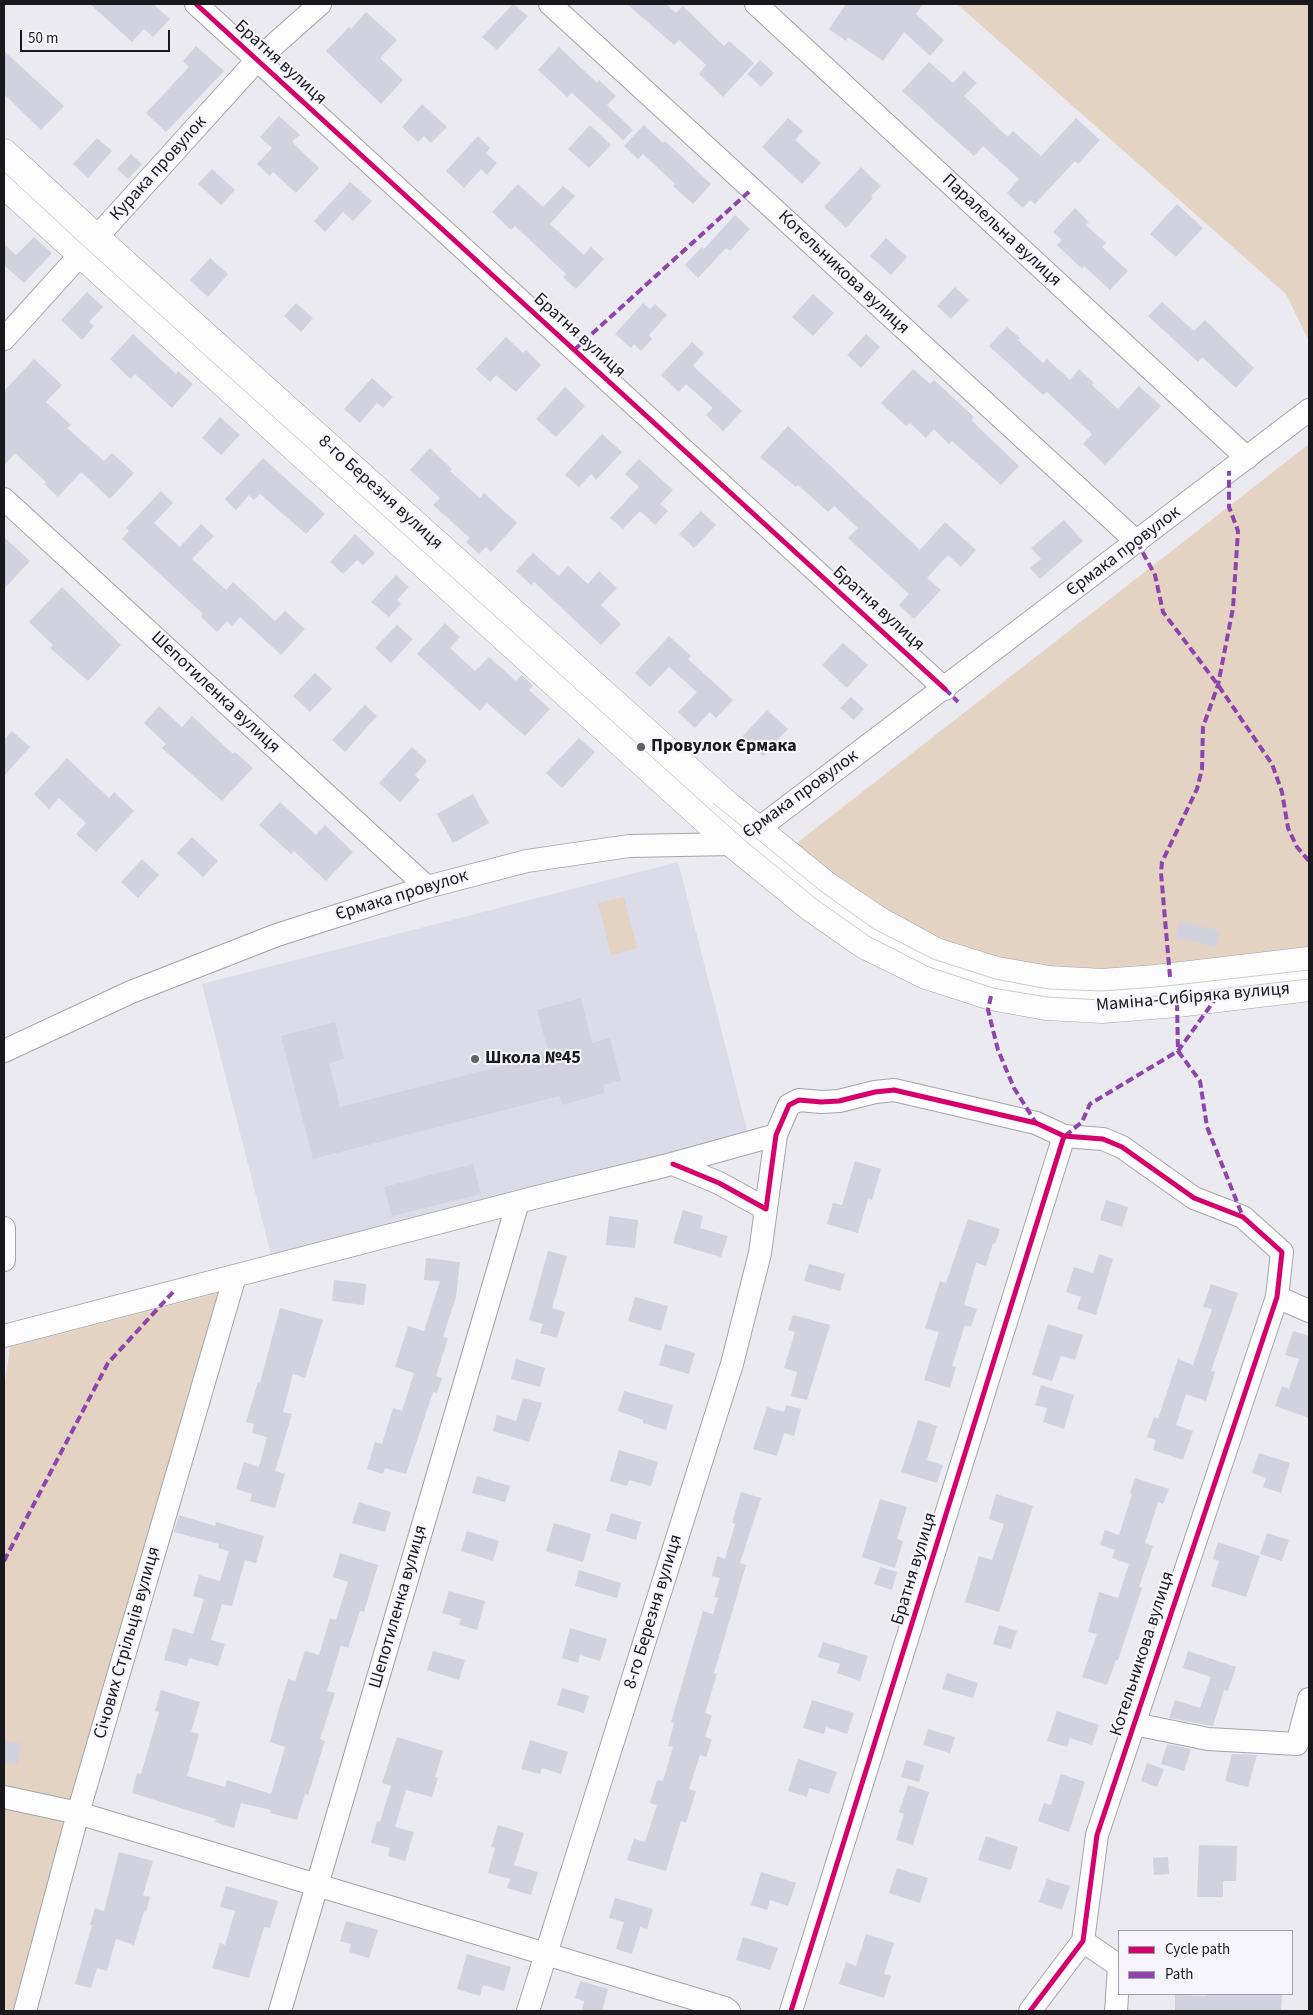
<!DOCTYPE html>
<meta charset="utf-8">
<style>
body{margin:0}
#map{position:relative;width:1313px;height:2015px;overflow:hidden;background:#eaeaf0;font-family:"Source Sans 3",sans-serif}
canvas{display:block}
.frame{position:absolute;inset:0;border:5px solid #19181c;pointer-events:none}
.legend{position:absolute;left:1118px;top:1930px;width:175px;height:65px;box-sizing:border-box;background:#f6f5fe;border:1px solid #9e9da4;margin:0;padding:6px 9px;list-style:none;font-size:15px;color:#19181c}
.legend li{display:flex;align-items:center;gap:10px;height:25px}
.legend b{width:25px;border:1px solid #9e9da4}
.scale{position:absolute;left:20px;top:30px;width:150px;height:22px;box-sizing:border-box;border:2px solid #19181c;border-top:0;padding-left:6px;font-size:15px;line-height:18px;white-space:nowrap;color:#19181c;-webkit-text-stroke:4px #f6f5fe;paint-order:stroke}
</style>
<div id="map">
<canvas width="1313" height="2015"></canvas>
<div class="frame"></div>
<ul class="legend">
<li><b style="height:6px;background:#d6006c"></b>Cycle path</li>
<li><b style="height:6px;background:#8e44ad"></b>Path</li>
</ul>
<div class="scale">50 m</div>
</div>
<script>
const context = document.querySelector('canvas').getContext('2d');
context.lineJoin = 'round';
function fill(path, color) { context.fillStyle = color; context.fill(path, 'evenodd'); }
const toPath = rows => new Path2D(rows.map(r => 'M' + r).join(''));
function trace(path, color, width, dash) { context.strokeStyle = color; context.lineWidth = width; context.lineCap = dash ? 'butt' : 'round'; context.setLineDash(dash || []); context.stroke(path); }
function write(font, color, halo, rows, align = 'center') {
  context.font = font + ' "Source Sans 3",sans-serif'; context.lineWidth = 4; context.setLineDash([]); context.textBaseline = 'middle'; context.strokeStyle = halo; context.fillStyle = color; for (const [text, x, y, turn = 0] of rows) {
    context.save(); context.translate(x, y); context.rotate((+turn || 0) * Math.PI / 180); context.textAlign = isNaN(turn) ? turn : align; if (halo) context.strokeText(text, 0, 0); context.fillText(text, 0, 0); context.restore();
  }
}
const built = toPath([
 [678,862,748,1134,272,1258,202,984]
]);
const green = toPath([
 [957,4,1309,4,1309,341,1286,294],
 [1309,444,1309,953,1102,975,999,964,883,915,793,846],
 [624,897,637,948,611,955,598,903],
 [218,1293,67,1810,13,2011,4,2011,4,1389,10,1347]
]);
const building = toPath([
 [90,4,153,4,170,19,153,37,144,29,132,42],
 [513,4,528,16,497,50,482,37],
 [627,4,666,4,676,13,683,6,724,46,729,41,754,63,723,97,699,74,706,65,679,40,674,45],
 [846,4,923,4,916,14,944,40,930,56,904,32,883,61,848,37,846,41,829,29],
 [366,12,397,40,380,58,403,80,381,104,326,51,349,27,351,29],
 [196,46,224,71,166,132,146,113,189,67,183,61],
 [559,47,597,83,599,80,616,96,607,105,633,130,623,140,572,93,567,97,538,70],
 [4,51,64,106,41,130,4,94],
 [760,60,774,73,761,87,747,74],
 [929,62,953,83,964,71,977,83,964,96,1008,137,1013,131,1041,156,1076,118,1100,140,1078,164,1075,161,1035,204,1030,200,1023,208,1007,193,1019,179,983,146,974,156,902,91],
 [422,104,447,127,431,143,424,136,418,142,402,127],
 [279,116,300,135,292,142,319,168,296,193,273,172,270,176,257,164,272,148,260,137],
 [788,118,803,131,795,140,821,163,802,184,762,147],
 [590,125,611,145,589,168,568,149],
 [644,125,663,143,665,141,711,184,693,204,673,186,675,184,643,154,638,159,624,146],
 [478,136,490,148,486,153,497,163,487,175,481,169,464,188,446,171],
 [97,138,112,151,88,178,73,164],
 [131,154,142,164,128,179,117,169],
 [861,167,881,186,871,196,873,198,846,228,824,207],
 [212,169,235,190,221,205,198,184],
 [350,182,372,201,353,221,343,212,325,232,314,221],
 [518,184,543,207,563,186,575,196,550,224,584,255,591,247,604,259,576,289,563,277,566,274,515,226,511,230,492,212],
 [1177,204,1203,228,1176,257,1150,234],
 [1075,208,1089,222,1086,225,1106,243,1102,247,1128,271,1110,290,1084,266,1082,269,1057,245,1062,240,1053,232],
 [735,215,750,229,730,251,726,248,698,278,685,265,702,247,704,249],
 [34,237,52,253,24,283,4,265,4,244,16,255],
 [886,238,907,257,891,275,870,256],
 [210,258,228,274,208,297,190,280],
 [955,287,969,300,951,319,937,306],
 [87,292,103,307,89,322,94,326,82,340,61,320],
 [813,294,834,313,813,336,792,317],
 [1162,302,1194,331,1205,320,1254,368,1236,388,1202,357,1198,362,1148,316],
 [296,303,313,318,301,332,284,316],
 [643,303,650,309,655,304,667,315,649,335,652,339,641,351,634,344,631,348,615,334],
 [1007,327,1020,338,1018,340,1043,363,1047,359,1070,380,1079,369,1094,383,1092,385,1118,409,1139,386,1161,406,1105,465,1083,444,1092,434,1047,392,1043,395,989,346],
 [133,334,176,374,178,371,193,384,172,408,135,374,130,379,110,359],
 [866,334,880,347,861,368,847,355],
 [506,337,523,353,526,350,541,365,516,392,496,375,490,382,476,369],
 [692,342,704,353,693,366,742,411,723,431,706,415,713,408,686,384,679,392,661,375],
 [34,359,62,385,46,402,71,425,67,428,104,461,112,453,134,473,110,499,81,472,58,497,44,484,46,482,15,453,4,466,4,391],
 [913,369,930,384,934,380,974,417,971,420,1019,466,1001,485,952,441,949,444,934,429,926,438,910,423,906,426,881,403],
 [372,378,393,397,383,408,377,403,360,423,344,409],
 [565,387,585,406,556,437,536,419],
 [220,417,240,435,221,455,202,438],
 [788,426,920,550,945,522,976,550,961,567,948,555,927,578,941,590,914,619,899,605,909,594,848,538,858,528,834,506,828,512,798,485,796,487,760,457],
 [602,434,622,452,596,480,591,474,579,487,565,475],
 [430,448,452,469,450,471,480,498,484,493,517,523,491,552,486,547,479,554,466,542,470,538,433,505,440,498,410,470],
 [263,458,325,514,306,534,260,494,254,500,249,495,236,510,225,499],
 [639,459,673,490,660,504,668,511,655,525,640,511,623,529,610,518,639,487,625,474],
 [161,491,173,503,154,523,180,547,201,524,214,536,192,559,226,590,233,582,275,621,285,611,305,629,281,655,240,617,232,626,227,621,217,632,201,617,203,614,122,539,129,531,126,528],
 [701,511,716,525,694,548,679,534],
 [1064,520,1083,541,1040,579,1030,568,1041,559,1031,548],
 [355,534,375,553,363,565,357,560,343,574,330,562],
 [4,537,30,561,4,589],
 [533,553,559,576,568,566,588,584,599,571,617,588,601,605,621,624,601,645,534,582,531,585,516,571],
 [396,575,409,587,397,600,401,604,389,617,371,602],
 [62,587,121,645,88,681,50,648,53,645,29,622],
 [445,623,460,637,450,648,475,671,489,657,516,681,522,675,533,686,529,690,550,709,525,736,487,703,480,711,417,654],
 [397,625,413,639,391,663,375,648],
 [669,636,691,656,688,659,733,700,716,718,710,712,695,728,678,712,697,692,669,667,650,687,635,673],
 [843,643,868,665,847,688,822,665],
 [315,673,332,689,310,712,293,696],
 [851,697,864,709,854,720,840,708],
 [365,705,377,716,345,752,332,740],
 [159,706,182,727,192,716,233,754,235,752,253,768,222,801,162,748,166,744,144,723],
 [767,710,788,729,763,756,742,737],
 [12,731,30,747,4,776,4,740],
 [579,738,595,752,562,788,546,773],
 [412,747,427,761,415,775,420,780,400,802,379,783],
 [67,758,109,798,114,792,134,811,96,852,76,834,86,823,59,798,49,809,34,794],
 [473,794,489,823,453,843,437,814],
 [280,802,316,835,325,825,353,852,326,881,294,851,291,854,259,825],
 [192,837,218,861,203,877,177,853],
 [142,859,159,875,138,898,121,882],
 [1180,921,1220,931,1216,947,1176,938],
 [581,998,592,1043,610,1038,621,1080,603,1085,605,1093,562,1105,559,1096,313,1159,281,1036,335,1022,344,1059,329,1063,340,1107,549,1054,537,1010],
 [855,1161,881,1169,872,1200,868,1199,858,1233,827,1224,833,1203,842,1205],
 [473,1164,481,1194,392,1216,384,1187],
 [1106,1200,1128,1207,1122,1227,1100,1220],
 [683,1210,703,1216,700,1228,728,1236,721,1257,673,1243],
 [609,1216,638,1220,635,1248,606,1245],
 [968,1219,1000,1229,995,1244,993,1243,986,1266,976,1263,964,1305,977,1309,971,1327,965,1325,952,1366,956,1367,950,1388,924,1380,939,1332,925,1328,940,1281,946,1283],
 [548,1251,567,1256,552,1308,565,1312,557,1338,540,1333,543,1324,529,1320],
 [1099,1254,1113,1259,1096,1315,1077,1309,1081,1297,1066,1292,1074,1267,1093,1273],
 [426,1258,460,1262,456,1297,443,1337,448,1338,436,1376,442,1378,437,1393,433,1392,406,1474,385,1468,383,1474,367,1469,375,1442,382,1444,393,1408,402,1411,414,1373,395,1367,408,1326,424,1331,440,1281,424,1280],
 [809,1264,845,1274,840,1291,804,1281],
 [334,1280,366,1284,364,1305,332,1301],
 [1211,1284,1238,1293,1211,1371,1215,1372,1206,1401,1186,1394,1176,1425,1193,1431,1183,1460,1153,1450,1156,1440,1147,1437,1154,1417,1158,1419,1178,1359,1193,1365,1212,1309,1203,1307],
 [635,1297,668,1306,661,1331,628,1321],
 [280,1308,323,1320,305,1378,293,1374,283,1412,292,1414,275,1471,285,1474,275,1508,250,1501,252,1494,236,1489,244,1462,259,1467,267,1437,252,1433,254,1424,246,1422,258,1382,260,1383],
 [793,1315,830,1325,807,1400,791,1396,797,1372,784,1368,795,1332,788,1330],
 [1048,1324,1083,1335,1075,1360,1061,1356,1052,1381,1032,1375],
 [1293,1331,1309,1336,1309,1418,1275,1406,1282,1386,1289,1389,1299,1359,1285,1355],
 [665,1344,695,1353,689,1374,659,1365],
 [516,1359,545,1368,540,1387,511,1379],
 [1041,1385,1074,1395,1064,1429,1043,1422,1047,1408,1035,1405],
 [624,1391,673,1405,666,1430,643,1423,643,1420,618,1411],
 [523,1398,542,1403,529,1442,493,1431,497,1415,516,1421],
 [786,1405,801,1409,794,1436,784,1433,777,1456,753,1449,767,1407,784,1412],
 [918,1420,937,1426,927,1460,943,1465,937,1483,901,1472],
 [619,1450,658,1462,651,1486,629,1480,627,1486,610,1481],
 [1259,1453,1290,1463,1281,1493,1263,1487,1266,1478,1252,1473],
 [477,1476,510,1486,505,1502,472,1493],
 [1135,1478,1169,1489,1163,1504,1158,1502,1145,1543,1153,1546,1139,1587,1142,1588,1118,1660,1116,1660,1107,1685,1082,1677,1097,1634,1088,1632,1099,1592,1118,1598,1129,1564,1112,1558,1115,1550,1100,1545,1105,1530,1119,1535,1132,1494,1130,1493],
 [741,1492,761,1498,740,1563,746,1565,714,1673,717,1674,705,1713,712,1715,705,1737,712,1739,706,1757,700,1755,689,1789,696,1791,686,1823,681,1821,666,1871,627,1860,634,1839,645,1842,657,1805,650,1803,657,1780,663,1781,673,1747,668,1746,674,1723,671,1722,703,1611,713,1614,718,1598,714,1597,720,1578,712,1576,717,1556,725,1559,735,1524,732,1523],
 [996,1494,1033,1506,999,1612,965,1602,979,1556,992,1560,1004,1524,989,1519],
 [880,1499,907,1507,897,1539,903,1541,895,1568,862,1557],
 [359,1502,391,1512,385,1532,352,1523],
 [611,1513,641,1522,636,1540,606,1531],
 [179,1515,215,1526,216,1522,264,1536,256,1563,245,1560,232,1606,222,1604,211,1640,225,1644,218,1666,189,1658,187,1666,164,1660,173,1628,193,1634,204,1599,193,1596,199,1575,220,1581,229,1551,218,1548,219,1544,174,1532],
 [554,1523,591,1534,583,1562,546,1551],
 [467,1531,499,1541,493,1561,461,1551],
 [1267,1533,1289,1540,1282,1561,1260,1554],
 [1218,1542,1260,1556,1246,1597,1211,1586,1219,1561,1213,1559],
 [340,1553,378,1565,364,1612,360,1611,348,1648,341,1645,327,1691,335,1693,320,1739,325,1741,308,1795,305,1794,297,1820,270,1813,271,1810,241,1803,234,1828,215,1822,216,1819,132,1793,137,1773,141,1774,159,1712,155,1711,161,1690,200,1702,191,1732,199,1734,187,1776,225,1787,227,1780,271,1794,285,1747,270,1742,278,1712,288,1679,295,1681,305,1651,319,1655,330,1618,336,1620,348,1582,333,1577],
 [880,1567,897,1572,892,1590,874,1584],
 [579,1570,621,1583,617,1598,575,1586],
 [449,1591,485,1601,477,1630,459,1625,461,1619,442,1613],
 [999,1625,1017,1631,1011,1649,993,1644],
 [570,1628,607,1639,600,1661,580,1655,578,1663,562,1658],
 [823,1642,868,1656,860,1681,837,1673,840,1664,818,1657],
 [433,1651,465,1660,459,1680,427,1670],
 [1188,1651,1236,1667,1228,1691,1224,1690,1213,1726,1169,1718,1175,1700,1200,1708,1211,1677,1183,1668],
 [947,1673,978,1683,973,1698,942,1689],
 [562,1688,589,1696,584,1713,557,1705],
 [812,1700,854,1713,847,1734,826,1727,824,1734,803,1728],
 [1057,1711,1099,1725,1092,1745,1070,1738,1067,1747,1047,1741],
 [928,1729,955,1737,950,1753,923,1745],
 [397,1737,443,1751,435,1777,438,1778,432,1797,406,1790,395,1827,414,1832,405,1861,388,1856,390,1848,371,1843,377,1821,380,1822,391,1786,382,1783],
 [530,1740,568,1752,561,1774,542,1768,540,1774,521,1769],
 [4,1741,21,1743,18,1764,4,1762],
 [1167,1744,1191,1749,1184,1771,1161,1764],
 [1232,1754,1257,1755,1248,1787,1225,1781],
 [798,1759,837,1772,829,1794,809,1788,807,1797,788,1791],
 [906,1760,924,1765,919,1782,901,1777],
 [1147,1763,1164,1769,1157,1787,1141,1781],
 [1061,1774,1085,1782,1069,1832,1038,1821,1044,1803,1051,1805],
 [908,1785,929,1792,913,1845,896,1840,904,1814,899,1812],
 [498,1825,524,1833,514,1865,538,1872,531,1895,507,1888,510,1879,488,1873,495,1848,491,1847],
 [986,1836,1018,1847,1011,1870,978,1860],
 [1199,1845,1237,1846,1236,1881,1223,1881,1223,1897,1197,1897],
 [119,1852,153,1861,143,1895,150,1897,146,1912,144,1911,134,1945,116,1939,107,1971,97,1968,91,1988,75,1984,92,1925,90,1925,95,1908,104,1911],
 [1168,1857,1169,1874,1154,1875,1153,1858],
 [897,1868,928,1878,920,1903,889,1893],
 [761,1872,796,1883,788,1906,770,1900,767,1910,751,1905],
 [1047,1879,1070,1886,1062,1910,1039,1902],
 [226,1886,278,1901,270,1928,264,1927,249,1978,212,1968,220,1943,225,1945,235,1911,220,1907],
 [615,1898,653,1909,647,1929,640,1927,632,1954,616,1949,624,1922,609,1918],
 [346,1921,378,1930,369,1958,349,1952,351,1944,340,1941],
 [866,1934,894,1943,884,1974,891,1976,884,1998,839,1984,846,1962,856,1966],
 [743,1937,778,1948,770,1970,736,1960],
 [467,1954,511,1967,504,1991,483,1985,480,1996,457,1989],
 [580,1981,608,1989,602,2011,582,2011,584,2001,575,1998],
 [1207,1994,1282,1994,1281,2011,1175,2011,1175,1995,1207,1996]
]);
const minor = toPath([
 [196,4,945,689],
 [550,4,1137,542],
 [756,4,1247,458],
 [96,238,257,60,320,4],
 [4,339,80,255],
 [4,499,427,887],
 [758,829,1309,410],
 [4,1051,131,992,277,935,427,887,527,861,629,846,733,844],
 [673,1164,719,1183,766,1209,776,1135,789,1105,799,1100,821,1102,839,1101,875,1092,894,1090,1036,1123,1064,1136,1103,1139,1122,1147,1194,1198,1243,1217,1282,1252,1277,1297,1097,1835,1083,1941,1030,2011],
 [4,1228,4,1260],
 [1277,1297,1309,1311],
 [4,1336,537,1197,664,1166,776,1135],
 [1134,1724,1208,1739,1297,1744,1309,1699],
 [4,1797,78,1813,725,2008,729,2011],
 [1083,1941,1119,1966,1116,2011],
 [25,2011,78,1813,235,1276],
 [280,2011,518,1202],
 [528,2011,732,1364,760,1253,766,1209],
 [791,2011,1064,1136]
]);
const major = toPath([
 [4,153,96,238,727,805,828,887,879,921,936,952,997,971,1049,980,1102,983,1156,979,1309,961],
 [4,184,733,844,809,906,865,945,926,975,991,996,1046,1006,1102,1009,1177,1003,1309,987]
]);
const tram = toPath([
 [4,172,87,249,742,838,816,899,870,937,929,967,993,988,1047,997,1102,1000,1157,996,1309,979],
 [713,803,822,892,874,929,933,959,995,979,1048,989,1102,991,1157,987,1309,970]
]);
const quiet = toPath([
 [574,350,752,189],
 [1137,542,1155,575,1163,612,1218,685,1272,764,1282,792,1288,828,1297,847,1309,861],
 [945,689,958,702],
 [1170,977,1161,873,1162,862,1197,789,1202,769,1203,727,1218,685,1233,608,1238,531,1229,507,1229,471],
 [991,996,988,1010,998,1050,1014,1088,1036,1123],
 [1177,1003,1178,1051,1200,1081,1207,1127,1243,1217],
 [1065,1136,1082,1122,1090,1104,1178,1051,1216,998],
 [4,1561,108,1363,173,1292]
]);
const cycleway = toPath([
 [196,4,945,689],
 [673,1164,719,1183,766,1209,776,1135,789,1105,799,1100,821,1102,839,1101,875,1092,894,1090,1036,1123,1064,1136,1103,1139,1122,1147,1194,1198,1243,1217,1282,1252,1277,1297,1097,1835,1083,1941,1030,2011],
 [791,2011,1064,1136]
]);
const markers = [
 [641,747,5,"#626266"],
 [475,1059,5,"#626266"]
];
const streetNames = [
 ["Братня вулиця",280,63,42],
 ["Курака провулок",159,169,-48],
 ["Паралельна вулиця",1001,231,43],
 ["Котельникова вулиця",843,273,43],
 ["Братня вулиця",579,336,42],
 ["8-го Березня вулиця",380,493,42],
 ["Єрмака провулок",1124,552,-37],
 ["Братня вулиця",878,609,42],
 ["Шепотиленка вулиця",215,693,43],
 ["Єрмака провулок",801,795,-36],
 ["Єрмака провулок",402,896,-17],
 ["Маміна-Сибіряка вулиця",1193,998,-5],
 ["Братня вулиця",915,1569,-73],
 ["Шепотиленка вулиця",399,1607,-74],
 ["8-го Березня вулиця",654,1612,-73],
 ["Січових Стрільців вулиця",128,1643,-74],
 ["Котельникова вулиця",1143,1654,-72]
];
const poiNames = [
 ["Провулок Єрмака",651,747],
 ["Школа №45",485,1059]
];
fill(built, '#dcdce8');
fill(green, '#e4d3c2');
fill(building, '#d2d1de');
trace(minor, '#a4a4a8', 24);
trace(major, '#a4a4a8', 29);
trace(minor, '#fcfcfd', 22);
trace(major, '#fcfcfd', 28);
trace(tram, '#cdcdce', 1);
trace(quiet, '#8e44ad', 4, [8, 4]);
trace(cycleway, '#d6006c', 5);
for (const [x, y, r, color] of markers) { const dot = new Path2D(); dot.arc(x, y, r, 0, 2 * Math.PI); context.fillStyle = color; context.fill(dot); trace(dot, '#f6f5fe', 2); }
write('18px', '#19181c', '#f6f5fe', streetNames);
write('bold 18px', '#19181c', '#f6f5fe', poiNames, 'left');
</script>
